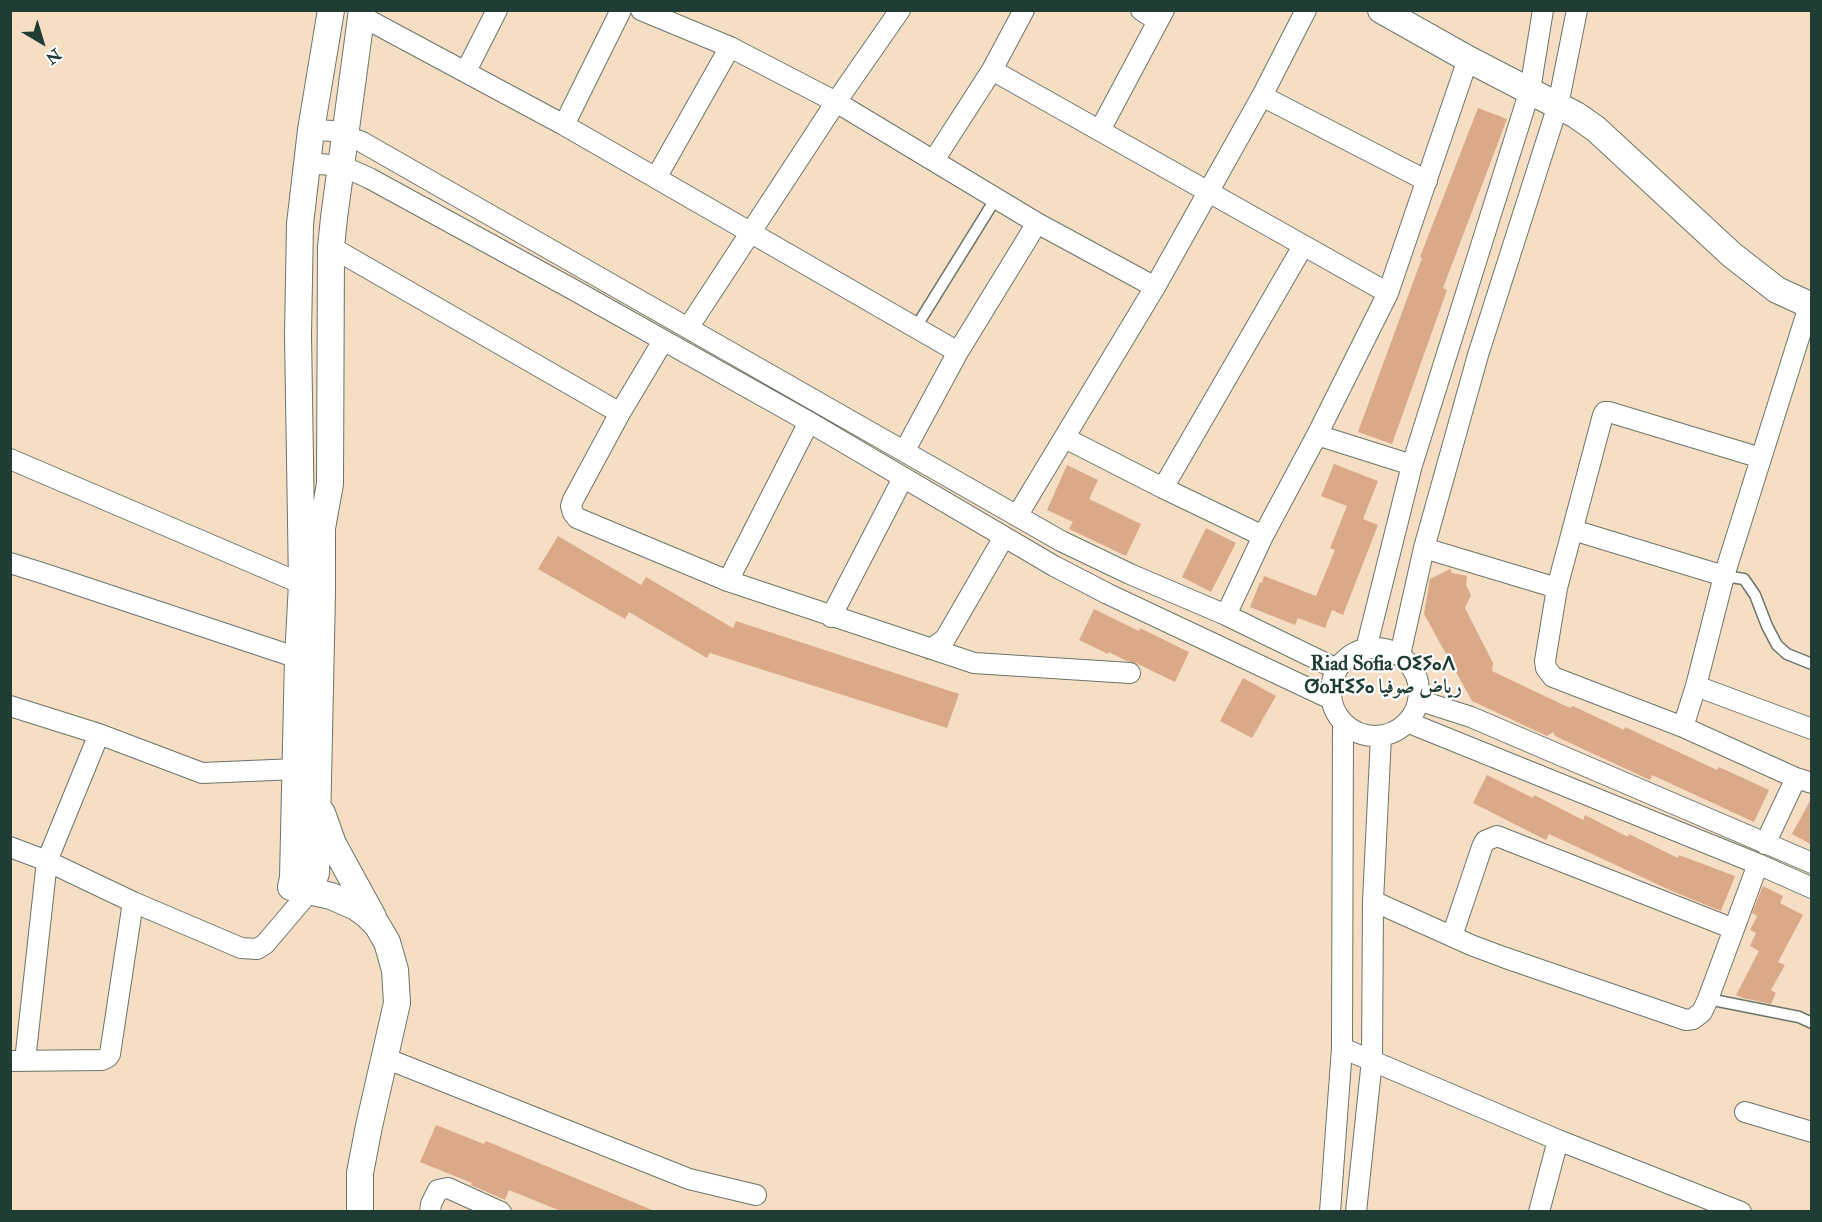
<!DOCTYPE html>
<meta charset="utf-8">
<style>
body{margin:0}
#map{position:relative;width:1822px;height:1222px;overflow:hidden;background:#f6dec5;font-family:"IM FELL Double Pica",serif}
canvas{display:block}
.frame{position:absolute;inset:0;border:12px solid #1f3d34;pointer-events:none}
.north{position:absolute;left:12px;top:12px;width:60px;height:60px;-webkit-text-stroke:4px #fff;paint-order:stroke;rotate:142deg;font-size:16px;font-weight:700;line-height:24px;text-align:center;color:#1f3d34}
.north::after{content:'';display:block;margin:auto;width:21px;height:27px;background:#1f3d34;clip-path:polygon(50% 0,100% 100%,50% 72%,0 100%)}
</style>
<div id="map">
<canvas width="1822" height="1222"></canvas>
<div class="frame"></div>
<div class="north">N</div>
</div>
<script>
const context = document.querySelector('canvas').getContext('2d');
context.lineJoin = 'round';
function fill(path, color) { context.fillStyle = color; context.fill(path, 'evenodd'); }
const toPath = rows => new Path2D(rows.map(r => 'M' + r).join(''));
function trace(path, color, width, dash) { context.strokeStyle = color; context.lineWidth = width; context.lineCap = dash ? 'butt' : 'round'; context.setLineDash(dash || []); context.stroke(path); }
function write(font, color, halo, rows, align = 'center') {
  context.font = font + ' "IM FELL Double Pica",Amiri,"Noto Sans Tifinagh",serif'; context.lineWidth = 4.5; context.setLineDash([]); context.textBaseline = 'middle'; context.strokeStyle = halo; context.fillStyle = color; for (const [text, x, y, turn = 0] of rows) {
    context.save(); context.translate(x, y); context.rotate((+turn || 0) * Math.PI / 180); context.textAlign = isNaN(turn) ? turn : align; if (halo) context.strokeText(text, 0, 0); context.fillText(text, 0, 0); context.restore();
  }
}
const building = toPath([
 [1478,108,1507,119,1443,288,1447,290,1392,444,1358,432,1422,258,1420,257],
 [1334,464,1378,481,1363,519,1378,525,1343,615,1332,610,1325,628,1298,618,1295,625,1250,607,1260,582,1262,583,1264,576,1316,596,1335,550,1330,548,1347,506,1321,496],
 [1067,465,1098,480,1089,499,1141,524,1126,556,1069,529,1073,522,1047,510],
 [1206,528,1236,543,1211,592,1182,577],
 [558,536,641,585,646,577,733,628,736,621,959,694,947,728,710,653,707,658,629,612,625,619,538,569],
 [1450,569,1452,573,1467,576,1466,585,1471,595,1465,608,1493,663,1492,671,1570,708,1573,706,1624,730,1625,727,1717,770,1719,767,1769,790,1754,822,1652,775,1650,780,1555,736,1553,732,1547,736,1472,701,1424,614,1430,579],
 [1094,609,1139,631,1140,628,1189,652,1175,682,1136,663,1127,661,1109,652,1108,654,1079,640],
 [1243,678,1276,696,1252,738,1220,721],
 [1487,775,1533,798,1534,795,1583,820,1585,815,1628,837,1629,834,1678,858,1679,855,1735,876,1721,911,1674,892,1549,834,1546,840,1473,803],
 [1812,797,1812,845,1792,834],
 [1763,886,1783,896,1780,903,1803,915,1778,962,1785,965,1771,990,1776,993,1771,1004,1743,998,1736,995,1759,951,1750,946,1756,933,1750,930,1757,916,1752,913],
 [436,1125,484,1144,486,1141,657,1212,563,1212,509,1190,505,1200,471,1185,472,1183,420,1162]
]);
const service = toPath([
 [916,327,996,198],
 [1724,576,1744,579,1755,595,1767,626,1777,645,1787,654,1812,664],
 [1708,999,1799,1017,1812,1023]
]);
const minor = toPath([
 [641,10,730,47,836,102,1037,223,1155,287],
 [1141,10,1158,21],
 [361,16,564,125,958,352],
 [992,70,1388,293],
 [466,71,497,10],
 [1262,96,1427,181],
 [564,125,621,10],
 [311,130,334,131,362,142,1061,541,1130,574,1226,615,1337,669],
 [1100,130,1164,10],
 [934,160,992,70,1024,10],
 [308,163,342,166,369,178,574,290,809,422,1054,566,1108,594,1331,699],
 [656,178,730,47],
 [331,247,620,413],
 [688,328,836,102,900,10],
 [663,341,620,413,573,500,571,506,573,513,577,518,728,581,974,663,1130,673],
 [1317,435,1412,465],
 [1065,438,1163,488,1263,536],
 [905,450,958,352,1037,223],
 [1761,458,1609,412,1605,412,1603,415,1557,588,1545,661,1546,668,1553,677,1683,727,1796,778,1812,783],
 [10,459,314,589],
 [1163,488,1303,246],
 [1017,516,1155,287,1262,96,1306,10],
 [1573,530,1724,576],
 [1424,548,1557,588],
 [10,563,42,573,298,658],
 [728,581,809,422],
 [1226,615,1263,536,1317,435,1388,293,1468,59],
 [831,617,903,478],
 '1331 692a44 44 0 1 1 88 0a44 44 0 1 1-88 0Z',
 [931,649,945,639,1004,537],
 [1366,649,1412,465,1530,90,1543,10],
 [1400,655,1424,548,1478,355,1558,105,1577,10],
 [1696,686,1812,729],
 [1418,700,1471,717,1812,863],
 [10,706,99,734,202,773,296,769],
 [1407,722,1758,864,1812,888],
 [1683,727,1696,686,1724,576,1809,306],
 [1765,844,1796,778],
 [10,847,47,861,133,902,241,948,257,949,265,944,310,891],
 [1373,901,1471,945,1503,957,1686,1020,1693,1019,1702,1012,1708,999,1758,864],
 [1452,936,1482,847,1485,841,1497,836,1734,929],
 [1342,1048,1558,1140,1741,1212],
 [385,1058,689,1179,756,1195],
 [10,1061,102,1060,108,1057,110,1054,133,902],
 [25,1061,47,861,99,734],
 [1745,1112,1812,1132],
 [430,1212,431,1204,438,1190,448,1188,501,1212],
 [1330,1212,1342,1048,1343,723],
 [1356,1212,1372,1060,1373,901,1381,736],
 [1539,1212,1558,1140]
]);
const tertiary = toPath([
 [331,10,311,130,300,224,298,335,302,584,298,658,293,878,291,887,331,896,356,907,366,914,377,925,387,942,395,970,397,1003,369,1126,360,1173,360,1212],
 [1381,10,1468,59,1576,115,1596,129,1732,255,1777,290,1812,306],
 [322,813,333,844,373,917],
 [310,891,316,873,322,593,322,528,330,484,331,247,334,218,362,10]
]);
const neighbourhoodNames = [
 ["Riad Sofia ⵔⵉⵢⴰⴷ",1383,666],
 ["ⵚoⴼⵉⵢⴰ رياض صوفيا",1383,689]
];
fill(building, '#daa987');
trace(service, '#6a7567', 13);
trace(minor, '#6a7567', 22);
trace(tertiary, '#6a7567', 28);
trace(service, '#fff', 10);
trace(minor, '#fff', 20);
trace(tertiary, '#fff', 26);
write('bold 20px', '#1f3d34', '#fff', neighbourhoodNames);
</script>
